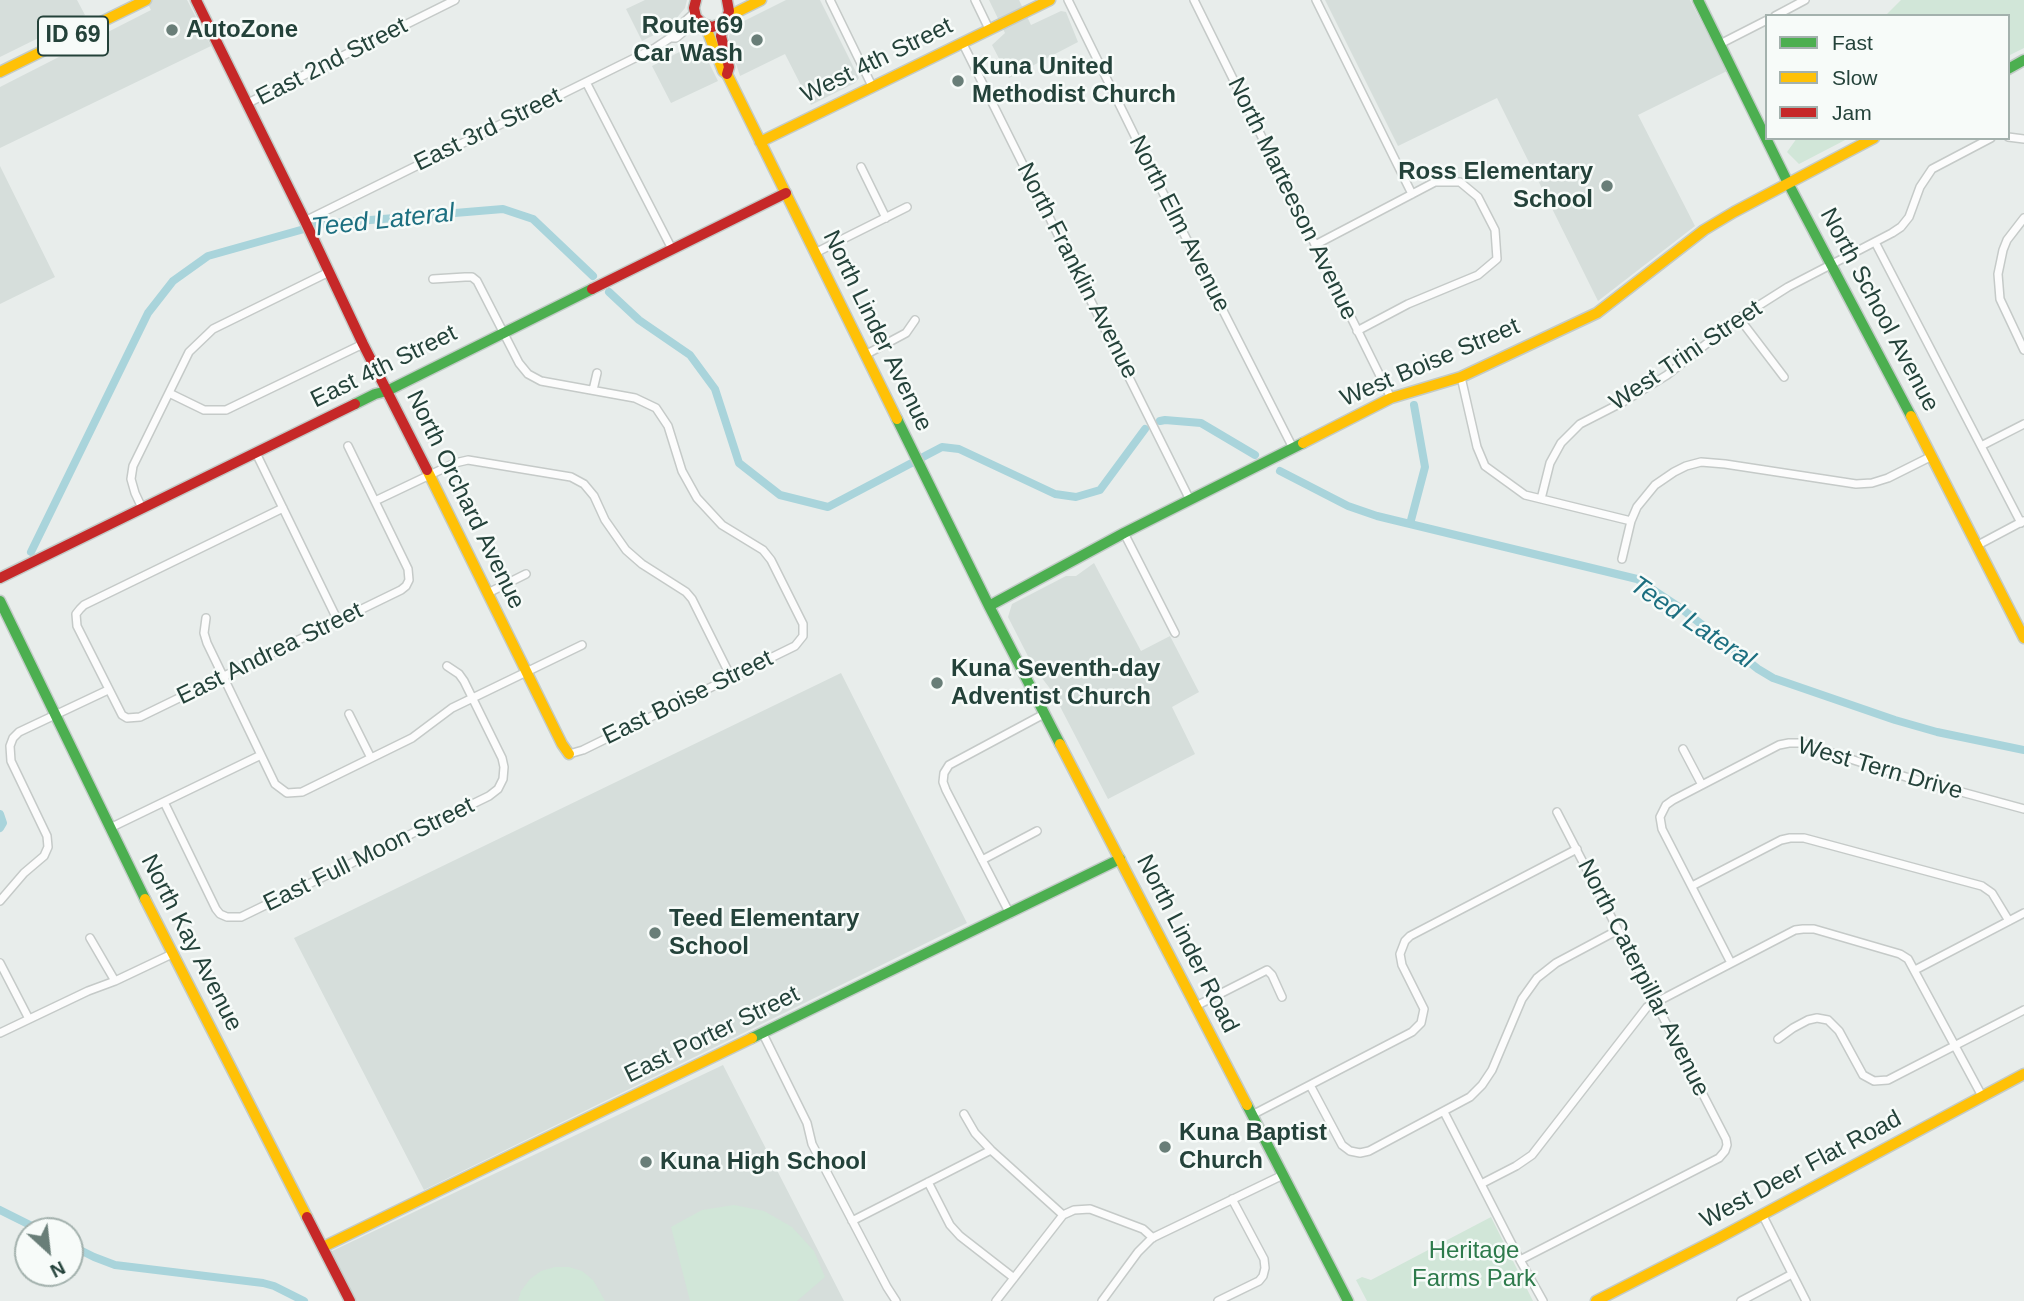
<!DOCTYPE html>
<style>
body{margin:0}
#map{position:relative;width:2024px;height:1301px;overflow:hidden;background:#e8edeb;font-family:Arial,sans-serif}
canvas{display:block}
.legend{position:absolute;left:1765px;top:14px;width:245px;height:126px;box-sizing:border-box;background:#f7fbf9;border:2px solid #a3b1ad;margin:0;padding:9px 12px;list-style:none;font-size:21px;color:#24423a}
.legend li{display:flex;align-items:center;gap:14px;height:35px}
.legend b{width:35px;border:2px solid #a3b1ad}
.north{position:absolute;left:14px;top:1217px;width:70px;height:70px;box-sizing:border-box;background:#f7fbf9;border:2px solid #a3b1ad;border-radius:50%;rotate:153deg;font-size:19px;font-weight:700;line-height:28px;text-align:center;color:#24423a}
.north::after{content:'';display:block;margin:auto;width:24px;height:32px;background:#697e78;clip-path:polygon(50% 0,100% 100%,50% 72%,0 100%)}
</style>
<div id="map">
<canvas width="2024" height="1301"></canvas>
<ul class="legend">
<li><b style="height:9px;background:#4caf50"></b>Fast</li>
<li><b style="height:9px;background:#ffc107"></b>Slow</li>
<li><b style="height:9px;background:#c62828"></b>Jam</li>
</ul>
<div class="north">N</div>
</div>
<script>
const context = document.querySelector('canvas').getContext('2d');
context.lineJoin = 'round';
function fill(path, color) { context.fillStyle = color; context.fill(path, 'evenodd'); }
const toPath = rows => new Path2D(rows.map(r => 'M' + r).join(''));
function trace(path, color, width, dash) { context.strokeStyle = color; context.lineWidth = width; context.lineCap = dash ? 'butt' : 'round'; context.setLineDash(dash || []); context.stroke(path); }
function write(font, color, halo, rows, align = 'center') {
  context.font = font + ' Arial,sans-serif'; context.lineWidth = 5; context.setLineDash([]); context.textBaseline = 'middle'; context.strokeStyle = halo; context.fillStyle = color; for (const [text, x, y, turn = 0] of rows) {
    context.save(); context.translate(x, y); context.rotate((+turn || 0) * Math.PI / 180); context.textAlign = isNaN(turn) ? turn : align; if (halo) context.strokeText(text, 0, 0); context.fillText(text, 0, 0); context.restore();
  }
}
const built = toPath([
 [0,0,77,0,85,15,0,57],
 [146,0,187,0,211,46,0,148,0,87,151,10],
 [645,0,687,0,685,8,675,20,664,30,642,41,626,9],
 [786,0,820,0,859,78,855,83,811,105,785,54,740,76,730,45,729,36,734,26],
 [989,0,1019,0,1031,25,1061,11,1066,12,1078,42,1009,78,992,45,1005,33],
 [1325,0,1690,0,1727,71,1638,115,1695,226,1598,301,1497,98,1398,146],
 [695,44,701,47,718,81,671,103,652,66],
 [0,166,55,277,0,304],
 [1094,563,1141,651,1170,636,1199,692,1172,707,1195,754,1108,799,1052,691,1034,668,1008,617,1012,604,1066,576,1076,576],
 [841,673,967,923,424,1190,294,938],
 [723,1065,844,1301,355,1301,330,1252]
]);
const green = toPath([
 [1901,0,2024,0,2024,48,2008,56,2008,16,1885,16],
 [1797,138,1849,138,1799,164,1787,152],
 [734,1205,764,1211,792,1227,814,1251,825,1277,797,1301,690,1301,671,1227,702,1210],
 [1491,1217,1533,1301,1367,1301,1356,1280,1362,1277,1371,1280],
 [555,1267,569,1267,582,1271,593,1280,605,1301,518,1301,521,1291,530,1279,541,1271]
]);
const canal = toPath([
 [609,292,639,320,690,355,715,389,739,463,780,495,828,507,942,447,959,449,1055,494,1076,497,1100,490,1145,429],
 [1160,421,1165,420,1201,423,1255,455],
 [1280,471,1348,506,1377,516,1637,579,1682,609,1758,669,1773,678,1895,720,1937,732,2024,750],
 [1410,524,1425,467,1414,405],
 [31,552,148,313,173,281,208,256,322,224,503,209,533,219,593,276],
 [0,814,3,823,0,828],
 [0,1210,42,1231],
 [70,1245,94,1257,115,1265,263,1283,274,1286,304,1301]
]);
const street = toPath([
 [830,0,872,86],
 [975,0,989,29],
 [1068,0,1156,179,1293,448],
 [1194,0,1391,398],
 [1316,0,1412,194],
 [694,13,674,31,670,38,676,38,688,28,703,24],
 [1775,16,1805,0],
 [962,42,1190,500],
 [1720,44,1767,20],
 [586,82,672,249],
 [246,104,455,0],
 [2008,137,2024,139],
 [861,167,886,218],
 [2024,218,2007,240,2003,250,1998,274,2000,299,2024,350],
 [305,221,655,48,670,38],
 [1875,242,2021,523],
 [1315,245,1435,182,1460,182,1478,197,1495,230,1497,259,1478,275,1408,304,1357,331],
 [815,253,907,207],
 [433,279,465,277,472,277,477,281,519,363,528,374,541,381,635,398,656,408,668,426,682,471,697,498,722,525,763,550,771,560,803,624,803,636,795,646,583,750,569,754],
 [1739,318,1784,377],
 [865,355,906,333,915,320],
 [1461,377,1477,447,1485,466,1525,495,1631,521],
 [593,390,597,373],
 [169,393,204,410,226,410,363,344],
 [1981,446,2024,424],
 [256,453,338,621],
 [1541,499,1550,463,1561,443,1580,424,1623,402,1667,375,1739,318,1788,287,1892,233,1901,227,1909,217,1920,187,1932,169,1991,138],
 [375,501,455,463,468,460,571,477,584,484,594,496,605,520,626,550,642,564,686,592,692,599,731,677],
 [142,508,135,493,131,479,133,466,189,352,213,329,329,272],
 [283,508,84,605,80,609,76,614,77,626,122,715,127,718,140,717,401,590,406,586,409,580,408,569,348,446],
 [1124,533,1175,633],
 [1978,545,2023,521],
 [1622,559,1631,521,1637,507,1655,485,1674,472,1686,466,1701,462,1725,464,1856,484,1872,483,1888,478,1932,456],
 [488,593,526,574],
 [206,618,204,633,207,643,275,784,287,793,302,792,412,738,452,708,582,645],
 [349,714,371,758],
 [1683,749,1702,785],
 [164,802,216,909,220,914,227,917,241,917,489,796,498,789,503,779,504,767,502,758,464,681,459,674,447,666],
 [110,828,261,755],
 [982,860,1037,831],
 [1692,886,1781,840,1790,838,1804,838,1982,886,1992,893,2009,921],
 [0,901,24,873,44,856,48,847,47,836,11,761,10,746,13,738,19,732,108,690],
 [1010,914,946,790,943,782,944,773,949,765,1044,714],
 [90,938,115,981],
 [0,963,29,1019],
 [1731,963,1662,829,1660,817,1666,805,1673,800,1779,745,1789,743,1801,743,1906,777,2024,809],
 [1915,970,2024,913],
 [1196,1006,1267,970,1272,975,1282,997],
 [0,1033,88,991,115,981,172,954],
 [763,1034,807,1123,812,1144,887,1287,896,1301],
 [1778,1039,1793,1028,1808,1020,1817,1018,1828,1020,1839,1031,1863,1075,1874,1081,1888,1080,2024,1010],
 [1310,1085,1342,1145,1350,1151,1360,1153,1369,1151,1470,1097,1482,1085,1492,1070,1522,999,1537,978,1556,963,1618,930],
 [1444,1112,1520,1260,1543,1301],
 [964,1114,975,1133,991,1150,1063,1215,1074,1210,1090,1209,1143,1229,1153,1238],
 [1252,1115,1412,1032,1421,1023,1424,1009,1402,965,1400,954,1405,941,1410,936,1577,849],
 [928,1182,950,1225,960,1236,1014,1278],
 [1481,1184,1516,1166,1532,1155,1647,1007,1795,930,1803,929,1814,929,1900,954,1908,959,1982,1096],
 [1762,1214,1806,1301],
 [852,1221,991,1150],
 [1520,1260,1719,1158,1725,1151,1727,1145,1726,1139,1557,812],
 [996,1301,1063,1215],
 [1102,1301,1138,1252,1152,1238,1283,1175],
 [1218,1301,1259,1281,1263,1276,1265,1268,1264,1259,1232,1199],
 [1741,1301,1792,1274]
]);
const fast = toPath([
 [1698,0,1788,183,1911,416],
 [2008,69,2024,60],
 [355,404,375,394,387,391,592,289],
 [897,419,989,606,1060,744],
 [0,601,145,899],
 [989,606,1124,533,1303,443],
 [752,1038,1120,859],
 [1247,1105,1348,1301]
]);
const slow = toPath([
 [727,17,761,0],
 [705,25,723,71,727,74,897,419],
 [0,72,146,0],
 [760,142,1050,0],
 [1911,416,2024,638],
 [1303,443,1391,398,1461,377,1597,313,1704,230,1734,212,1874,138],
 [427,470,562,744,569,754],
 [1060,744,1247,1105],
 [145,899,307,1217],
 [323,1247,752,1038],
 [1596,1301,1717,1239,2024,1074]
]);
const jam = toPath([
 [196,0,305,221,363,344,427,470],
 [696,0,694,8,696,17,703,24,712,27,721,24,727,17,729,11,727,0],
 [725,21,721,36,729,67,727,74],
 [592,289,786,193],
 [0,578,355,404],
 [307,1217,350,1301]
]);
const markers = [
 [172,30,7,"#697e78"],
 [757,40,7,"#697e78"],
 [958,81,7,"#697e78"],
 [1607,186,7,"#697e78"],
 [937,683,7,"#697e78"],
 [655,933,7,"#697e78"],
 [1165,1147,7,"#697e78"],
 [646,1162,7,"#697e78"]
];
const shields = [
 [73,36,70]
];
const shieldNames = [
 ["ID 69",73,36]
];
const poiNames = [
 ["Route 69",743,26,"right"],
 ["Car Wash",743,54,"right"],
 ["AutoZone",186,30],
 ["Kuna United",972,67],
 ["Methodist Church",972,95],
 ["Ross Elementary",1593,172,"right"],
 ["School",1593,200,"right"],
 ["Kuna Seventh-day",951,669],
 ["Adventist Church",951,697],
 ["Teed Elementary",669,919],
 ["School",669,947],
 ["Kuna Baptist",1179,1133],
 ["Church",1179,1161],
 ["Kuna High School",660,1162]
];
const streetNames = [
 ["West 4th Street",877,61,-26],
 ["East 2nd Street",332,62,-27],
 ["East 3rd Street",488,130,-26],
 ["North Marteeson Avenue",1292,199,64],
 ["North Elm Avenue",1179,224,63],
 ["North Franklin Avenue",1077,271,63],
 ["North School Avenue",1879,310,62],
 ["North Linder Avenue",877,331,64],
 ["West Trini Street",1686,356,-34],
 ["West Boise Street",1430,363,-23],
 ["East 4th Street",384,367,-26],
 ["North Orchard Avenue",465,500,64],
 ["East Andrea Street",270,654,-26],
 ["East Boise Street",688,698,-26],
 ["West Tern Drive",1880,769,16],
 ["East Full Moon Street",369,855,-26],
 ["North Kay Avenue",191,943,63],
 ["North Linder Road",1187,944,63],
 ["North Caterpillar Avenue",1643,978,63],
 ["East Porter Street",712,1035,-26],
 ["West Deer Flat Road",1801,1170,-28]
];
const parkNames = [
 ["Heritage",1474,1251],
 ["Farms Park",1474,1279]
];
const waterNames = [
 ["Teed Lateral",383,221,-6],
 ["Teed Lateral",1692,623,34]
];
fill(built, '#d6dedb');
fill(green, '#d1e6d8');
trace(canal, '#a9d4db', 8);
trace(street, '#c5cac8', 10);
trace(fast, '#c3cbc8', 13);
trace(slow, '#c3cbc8', 13);
trace(jam, '#c3cbc8', 13);
trace(street, '#fcfcfc', 7);
trace(fast, '#4caf50', 10);
trace(slow, '#ffc107', 10);
trace(jam, '#c62828', 10);
for (const [x, y, r, color] of markers) { const dot = new Path2D(); dot.arc(x, y, r, 0, 2 * Math.PI); context.fillStyle = color; context.fill(dot); trace(dot, '#f7fbf9', 2.5); }
for (const [x, y, w] of shields) { const box = new Path2D(); box.roundRect(x - w / 2, y - 19.5, w, 39, 5); context.fillStyle = '#f7fbf9'; context.fill(box); trace(box, '#24423a', 2); }
write('bold 23px', '#24423a', null, shieldNames);
write('bold 24px', '#24423a', '#f7fbf9', poiNames, 'left');
write('24px', '#24423a', '#f7fbf9', streetNames);
write('24px', '#2d7a4b', '#f7fbf9', parkNames);
write('italic 26px', '#1c6f80', '#f7fbf9', waterNames);
</script>
